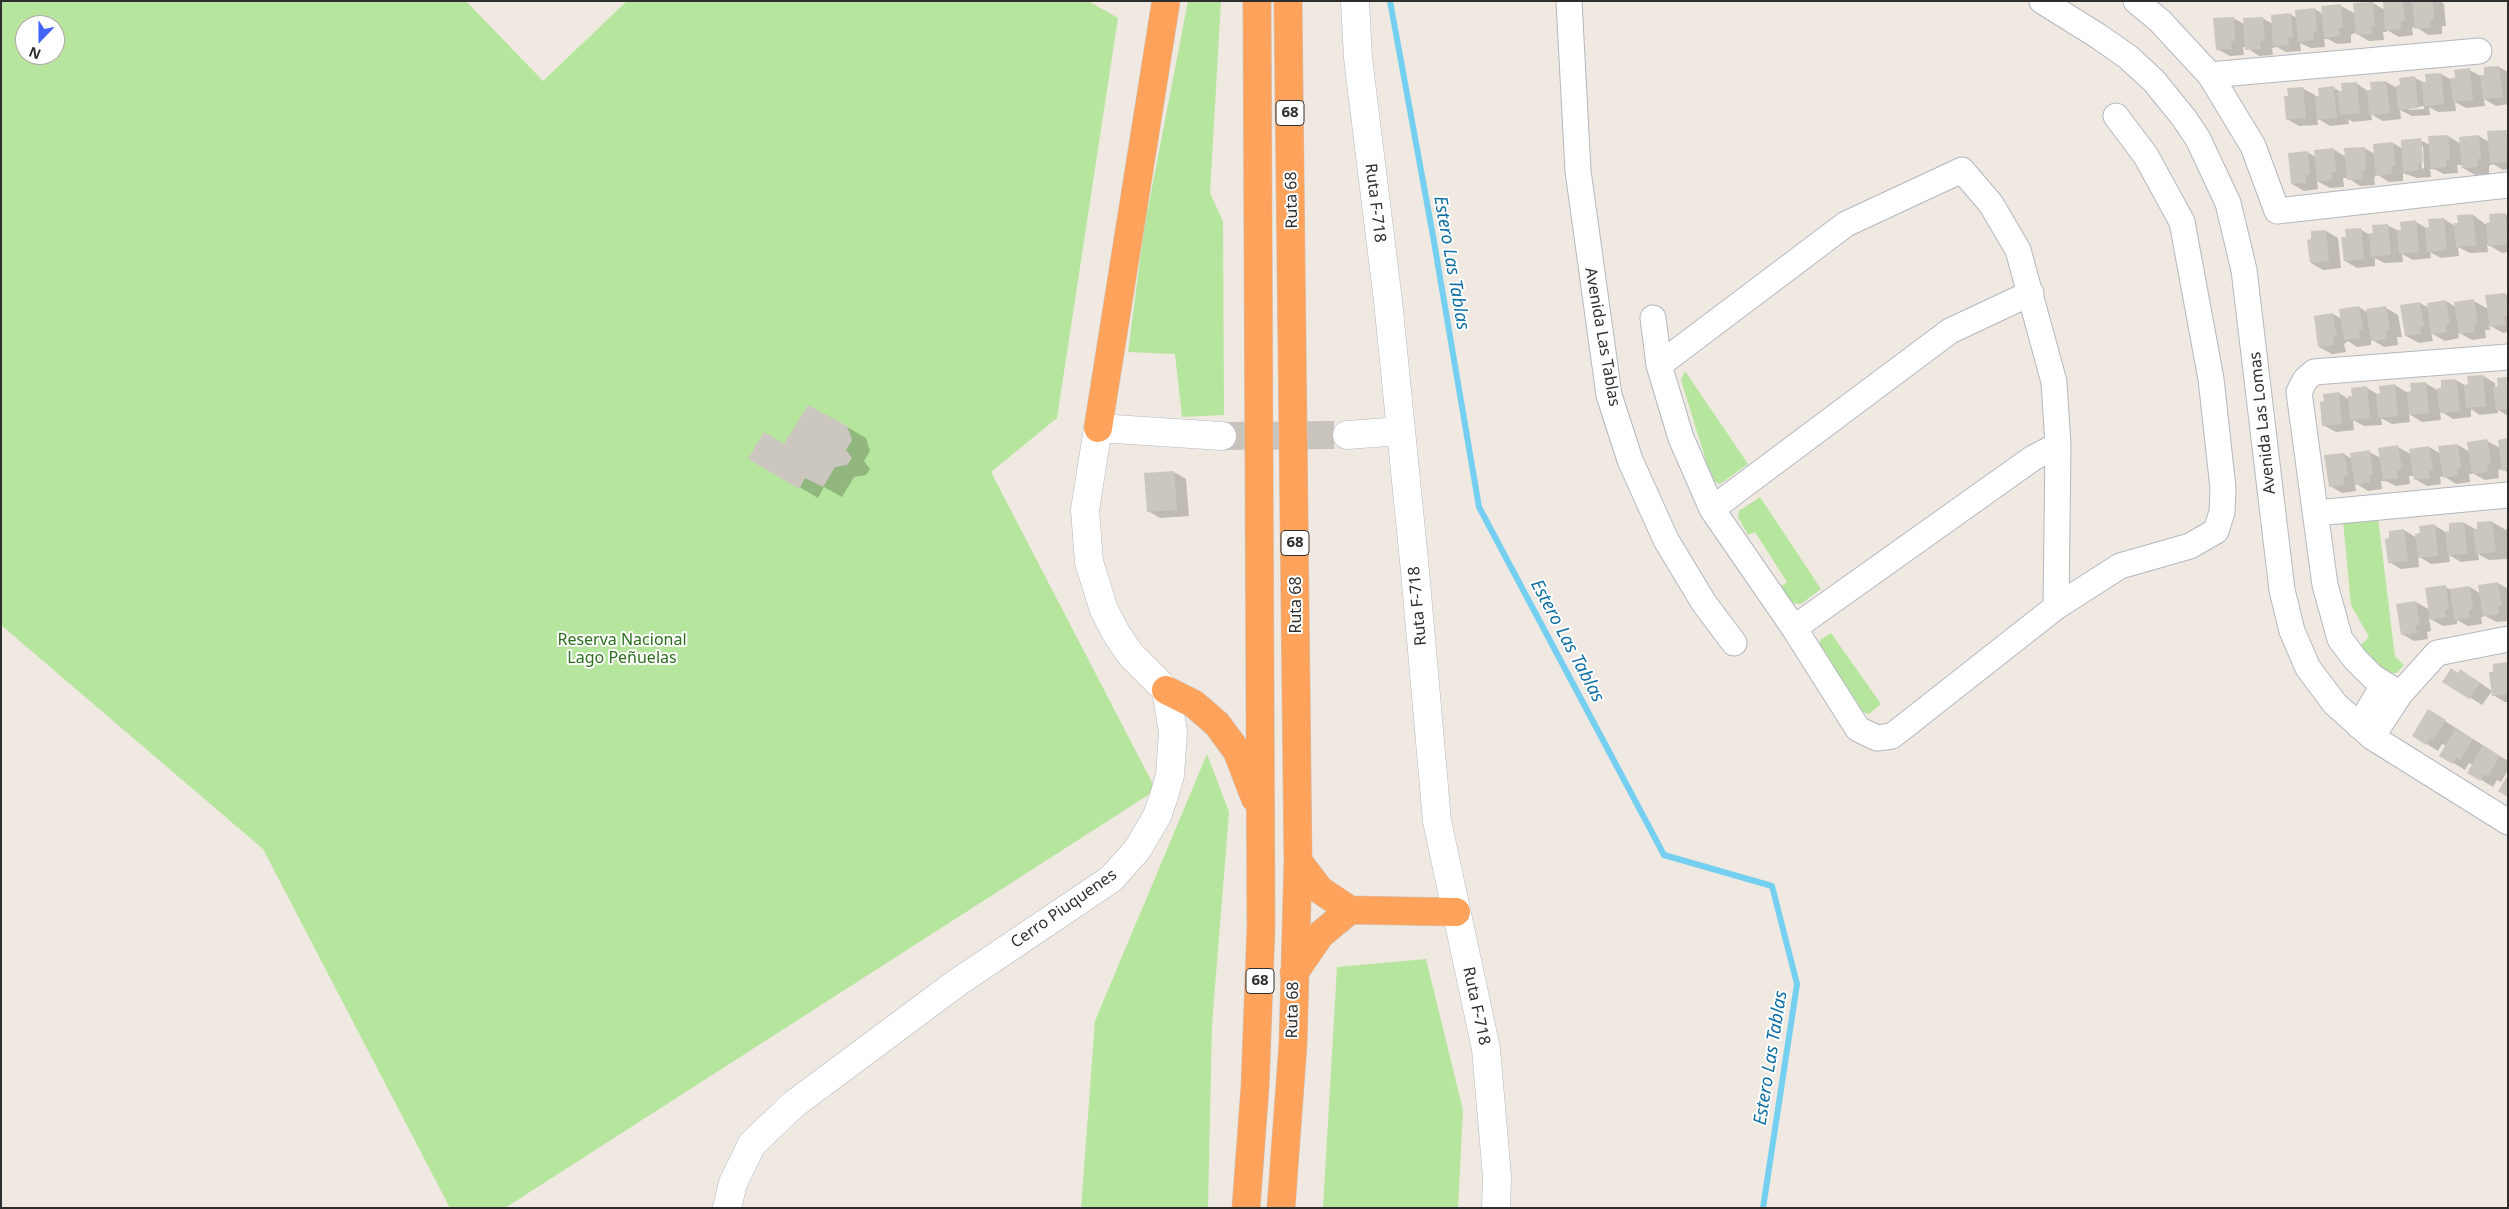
<!DOCTYPE html>
<meta charset="utf-8">
<style>
body{margin:0}
#map{position:relative;width:2509px;height:1209px;overflow:hidden;background:#efe9e1;font-family:"Noto Sans",sans-serif}
canvas{display:block}
.frame{position:absolute;inset:0;border:2px solid #2e2e2e;pointer-events:none}
.north{position:absolute;left:15px;top:15px;width:50px;height:50px;box-sizing:border-box;background:#fff;border:1px solid #ababab;border-radius:50%;rotate:202deg;font-size:14px;font-weight:700;line-height:20px;text-align:center;color:#2e2e2e}
.north::after{content:'';display:block;margin:auto;width:18px;height:22px;background:#4264fb;clip-path:polygon(50% 0,100% 100%,50% 72%,0 100%)}
</style>
<div id="map">
<canvas width="2509" height="1209"></canvas>
<div class="frame"></div>
<div class="north">N</div>
</div>
<script>
const context = document.querySelector('canvas').getContext('2d');
context.lineJoin = 'round';
function fill(path, color) { context.fillStyle = color; context.fill(path, 'evenodd'); }
const toPath = rows => new Path2D(rows.map(r => 'M' + r).join(''));
function trace(path, color, width, dash) { context.strokeStyle = color; context.lineWidth = width; context.lineCap = dash ? 'butt' : 'round'; context.setLineDash(dash || []); context.stroke(path); }
function write(font, color, halo, rows, align = 'center') {
  context.font = font + ' "Noto Sans",sans-serif'; context.lineWidth = 4; context.setLineDash([]); context.textBaseline = 'middle'; context.strokeStyle = halo; context.fillStyle = color; for (const [text, x, y, turn = 0] of rows) {
    context.save(); context.translate(x, y); context.rotate((+turn || 0) * Math.PI / 180); context.textAlign = isNaN(turn) ? turn : align; if (halo) context.strokeText(text, 0, 0); context.fillText(text, 0, 0); context.restore();
  }
}
const green = toPath([
 [1,1,466,1,543,81,627,1,1088,1,1118,18,1057,418,991,472,1156,790,505,1208,450,1208,263,849,1,625],
 [25,25,55,25,55,55,25,55],
 [1188,1,1221,1,1210,193,1223,221,1224,415,1182,417,1175,354,1128,352,1144,229],
 [1685,371,1748,464,1720,484,1712,480,1681,380],
 [1760,497,1821,589,1801,604,1791,603,1780,587,1787,582,1755,532,1748,535,1738,517,1739,511],
 [2378,518,2395,657,2404,665,2397,673,2386,673,2358,648,2369,637,2351,605,2343,521],
 [1831,633,1881,704,1869,714,1860,711,1819,645,1820,640],
 [1207,754,1229,812,1212,1025,1208,1208,1081,1208,1095,1021],
 [1426,959,1463,1110,1458,1208,1323,1208,1337,967]
]);
const shadow = toPath([
 [2384,1,2408,1,2414,4,2414,1,2440,1,2444,4,2446,26,2442,26,2442,34,2428,35,2416,27,2412,28,2413,35,2399,37,2387,30,2387,32,2383,32,2384,40,2369,41,2355,33,2351,35,2351,43,2337,44,2328,39,2324,39,2325,47,2311,48,2300,43,2301,51,2286,52,2277,47,2272,48,2273,55,2259,56,2246,47,2243,47,2244,55,2230,56,2217,49,2233,18,2244,24,2262,18,2273,24,2290,14,2297,18,2315,9,2323,14,2341,6,2356,14,2355,4,2373,3,2385,10],
 [2499,67,2508,72,2508,104,2496,106,2484,99,2485,106,2466,108,2455,102,2456,111,2438,112,2429,107,2430,115,2412,116,2400,110,2401,119,2383,121,2371,114,2372,120,2353,122,2348,119,2349,124,2330,126,2317,118,2318,125,2299,126,2287,119,2289,97,2302,88,2315,95,2315,97,2320,97,2334,88,2343,93,2356,83,2369,92,2386,82,2397,88,2415,78,2425,83,2441,74,2450,79,2456,79,2469,70,2481,76,2486,76,2485,68],
 [2424,106,2424,109,2409,110,2409,108],
 [2508,131,2508,169,2503,170,2493,164,2489,166,2489,174,2475,175,2463,168,2463,165,2457,165,2458,173,2444,174,2434,169,2430,169,2431,177,2417,178,2403,173,2403,181,2389,182,2378,175,2374,177,2375,185,2360,186,2348,178,2343,178,2344,187,2330,188,2317,181,2318,189,2304,191,2292,184,2307,152,2316,157,2333,149,2346,157,2364,148,2375,154,2393,143,2403,149,2420,140,2430,145,2448,136,2461,144,2479,136,2489,142,2489,132],
 [2420,146,2423,146,2424,168,2422,169],
 [2505,214,2508,216,2508,252,2502,253,2487,244,2488,252,2470,253,2458,247,2459,256,2441,258,2430,252,2431,258,2413,260,2402,254,2403,262,2384,263,2375,258,2375,266,2357,268,2345,261,2347,238,2360,229,2370,235,2374,234,2387,225,2399,231,2403,231,2416,222,2428,229,2444,219,2455,226,2473,215,2485,224,2492,223],
 [2326,231,2338,238,2341,268,2323,270,2311,263,2312,232],
 [2505,294,2508,296,2508,332,2503,333,2489,325,2490,330,2485,330,2486,338,2472,340,2458,332,2459,338,2445,341,2431,333,2433,341,2419,343,2406,336,2420,303,2429,308,2446,301,2456,307,2474,301,2488,309],
 [2359,307,2368,313,2386,308,2398,315,2402,337,2397,337,2398,345,2384,347,2371,339,2371,345,2357,347,2348,341,2344,344,2346,352,2332,354,2319,347,2315,317,2333,314,2342,319],
 [2483,376,2495,383,2495,388,2499,387,2508,378,2508,416,2498,410,2498,413,2480,415,2471,409,2471,417,2453,419,2440,411,2441,420,2422,422,2409,414,2410,422,2392,424,2381,418,2382,425,2364,426,2353,420,2354,430,2336,432,2323,425,2339,393,2350,400,2367,388,2379,395,2395,385,2408,393,2425,383,2439,391,2443,389,2442,381,2456,380,2466,386],
 [847,427,866,438,870,451,864,461,870,469,866,475,854,477,842,497,824,487,818,498,750,458],
 [2508,440,2508,473,2503,469,2498,470,2499,478,2485,480,2474,474,2469,474,2470,482,2456,484,2444,476,2440,477,2441,484,2427,486,2415,479,2415,476,2409,476,2410,484,2396,486,2386,481,2381,481,2382,489,2368,491,2355,483,2356,491,2342,493,2330,486,2344,454,2352,459,2369,452,2381,458,2398,447,2412,455,2429,447,2441,454,2458,445,2470,452,2487,441,2500,448],
 [1174,472,1186,479,1189,516,1160,518,1148,511],
 [2492,522,2506,530,2508,527,2507,559,2489,560,2478,554,2479,560,2461,562,2449,555,2450,562,2431,564,2418,556,2419,567,2401,569,2389,562,2390,532,2404,530,2417,538,2434,525,2447,533,2464,523,2479,531,2478,523],
 [2498,583,2508,589,2508,621,2497,622,2485,616,2481,617,2482,624,2468,626,2457,620,2457,624,2443,626,2429,618,2431,631,2427,632,2428,639,2414,641,2402,634,2416,602,2430,610,2445,587,2451,590,2470,587,2481,594],
 [2508,664,2508,702,2505,702,2493,695,2495,673],
 [2459,674,2473,678,2492,691,2482,705,2444,681],
 [2429,711,2508,761,2508,770,2501,782,2497,780,2493,787,2468,772,2473,765,2469,763,2465,770,2441,755,2446,746,2442,744,2438,751,2414,736]
]);
const stream = toPath([
 [1390,1,1433,236,1479,507,1664,855,1772,886,1797,984,1763,1208]
]);
const building = toPath([
 [2383,1,2403,1,2405,21,2401,21,2401,29,2385,30],
 [2412,1,2433,1,2434,19,2430,20,2431,27,2415,29],
 [2373,2,2375,26,2371,26,2372,34,2356,35,2353,3],
 [2341,4,2343,28,2339,28,2340,36,2324,38,2321,6],
 [2315,8,2317,32,2313,33,2313,40,2298,42,2295,10],
 [2291,13,2293,37,2288,37,2289,45,2273,46,2271,15],
 [2234,17,2235,41,2231,41,2232,49,2216,50,2213,18],
 [2263,17,2265,41,2260,41,2261,49,2245,50,2243,18],
 [2499,66,2503,97,2483,99,2480,75,2484,75,2484,67],
 [2470,68,2473,100,2453,102,2450,78,2455,78,2454,70],
 [2441,73,2444,104,2424,106,2422,82,2426,82,2425,74],
 [2415,76,2418,108,2398,110,2396,86,2400,85,2399,78],
 [2386,81,2390,113,2369,115,2367,90,2371,90,2370,82],
 [2357,82,2360,113,2340,115,2337,92,2342,91,2341,83],
 [2334,86,2337,118,2317,120,2315,96,2319,96,2318,88],
 [2303,87,2306,118,2286,120,2284,96,2288,96,2287,88],
 [2507,130,2506,162,2490,163,2487,131],
 [2448,135,2450,159,2446,159,2446,167,2431,168,2428,136],
 [2479,135,2481,159,2477,159,2478,167,2462,168,2459,137],
 [2421,138,2423,162,2418,163,2419,170,2403,172,2401,140],
 [2393,142,2395,166,2391,166,2392,174,2376,176,2373,144],
 [2365,147,2366,171,2362,171,2363,179,2347,180,2344,148],
 [2334,148,2336,172,2332,172,2332,180,2317,181,2314,150],
 [2308,151,2310,175,2306,175,2306,183,2291,184,2288,153],
 [2505,213,2508,244,2488,246,2486,223,2490,222,2489,214],
 [2473,214,2476,245,2456,247,2454,223,2458,223,2457,215],
 [2444,218,2447,250,2427,252,2425,228,2429,227,2428,219],
 [2416,220,2419,252,2399,254,2397,230,2401,230,2400,222],
 [2388,224,2391,255,2371,257,2369,233,2373,233,2372,225],
 [2361,228,2364,259,2344,261,2341,237,2346,237,2345,229],
 [2326,230,2329,261,2310,263,2307,240,2311,239,2311,231],
 [2505,293,2508,312,2508,316,2504,317,2506,325,2490,327,2485,295],
 [2474,299,2478,323,2474,324,2475,332,2459,334,2454,302],
 [2446,300,2450,324,2446,324,2447,332,2431,335,2427,303],
 [2420,302,2424,326,2420,327,2421,334,2405,336,2400,305],
 [2359,306,2363,330,2359,331,2360,338,2344,340,2339,309],
 [2386,306,2390,330,2386,331,2387,339,2371,341,2366,309],
 [2333,313,2337,337,2333,337,2334,345,2318,347,2314,316],
 [2483,375,2486,406,2466,408,2464,385,2468,384,2467,376],
 [2508,377,2508,409,2496,410,2493,387,2498,386,2497,378],
 [2456,379,2460,411,2440,413,2437,388,2441,388,2441,380],
 [2426,382,2429,413,2409,415,2407,392,2411,391,2410,383],
 [2395,384,2398,416,2378,418,2376,394,2380,393,2379,386],
 [2367,386,2370,418,2350,420,2348,396,2352,396,2351,388],
 [2339,392,2342,424,2322,426,2320,402,2324,401,2323,394],
 [808,405,847,426,852,440,846,450,852,458,847,465,835,467,823,487,805,478,799,489,748,459,764,432,784,444],
 [2508,438,2508,470,2502,471,2498,440],
 [2487,439,2491,463,2487,464,2488,472,2472,474,2467,442],
 [2458,444,2461,467,2457,468,2458,475,2443,478,2438,446],
 [2398,445,2402,469,2397,470,2398,478,2383,480,2378,448],
 [2429,446,2433,469,2429,470,2430,478,2414,480,2409,449],
 [2370,450,2373,474,2369,475,2370,482,2355,485,2350,453],
 [2344,453,2348,476,2343,477,2344,485,2329,487,2324,455],
 [1174,471,1177,510,1147,512,1144,473],
 [2492,521,2496,552,2476,554,2473,530,2477,530,2477,522],
 [2464,522,2467,554,2448,555,2445,532,2449,531,2449,523],
 [2435,524,2438,556,2418,558,2415,534,2420,533,2419,526],
 [2404,529,2408,561,2388,563,2385,539,2389,538,2389,531],
 [2498,582,2502,606,2498,606,2499,614,2483,616,2478,585],
 [2446,585,2449,609,2445,610,2446,617,2430,620,2425,588],
 [2470,586,2473,609,2469,610,2470,618,2454,620,2450,589],
 [2416,601,2420,625,2415,625,2417,633,2401,635,2396,604],
 [2508,662,2508,694,2492,696,2489,672,2493,672,2493,664],
 [2451,668,2458,673,2460,669,2480,683,2469,699,2442,682],
 [2428,709,2446,720,2433,740,2430,738,2426,745,2412,736],
 [2455,729,2473,739,2460,760,2456,757,2453,764,2439,756],
 [2483,745,2500,756,2488,776,2484,774,2480,781,2467,773],
 [2508,775,2508,797,2498,791]
]);
const secondaryTunnel = toPath([
 [1222,436,1347,435]
]);
const street = toPath([
 [1569,1,1578,171,1609,395,1630,460,1666,540,1704,603,1734,643],
 [2042,1,2098,36,2128,57,2154,81,2184,118,2198,139,2228,203,2244,270,2282,590,2292,631,2308,668,2335,704,2372,737,2508,822],
 [2136,1,2160,21,2210,75,2253,146,2277,211,2508,185],
 [2210,75,2479,51],
 [1653,318,1659,365,1681,438,1712,509,1794,628,1858,729,1877,738,1892,736,2056,607,2120,566,2190,546,2216,531,2222,512,2223,488,2211,379,2182,222,2146,156,2116,116],
 [1659,365,1846,224,1962,170,1991,204,2018,250,2054,382,2058,445,2056,607],
 [1712,509,1950,331,2031,293],
 [2316,513,2508,495],
 [1794,628,2033,458,2058,445],
 [2400,694,2373,677,2355,659,2340,639,2325,585,2299,392,2305,380,2314,372,2508,357],
 [2359,726,2384,684],
 [2372,737,2400,694,2437,653,2508,639]
]);
const secondary = toPath([
 [1355,1,1358,58,1388,301,1415,571,1437,821,1486,1049,1497,1177,1496,1208],
 [1347,435,1401,431],
 [727,1208,733,1183,752,1144,794,1104,958,982,1111,879,1137,850,1157,816,1164,796,1170,775,1173,732,1166,690,1130,654,1116,633,1104,610,1089,562,1085,510,1098,428,1222,436]
]);
const highway = toPath([
 [1098,428,1166,1],
 [1166,690,1194,704,1217,724,1237,751,1255,798],
 [1298,861,1320,890,1350,910,1456,912],
 [1294,973,1320,935,1350,910],
 [1246,1208,1255,1087,1261,927,1257,1],
 [1281,1208,1293,1044,1298,861,1288,1]
]);
const shields = [
 [1290,113,28],
 [1295,543,28],
 [1260,981,28]
];
const shieldNames = [
 ["68",1290,113],
 ["68",1295,543],
 ["68",1260,981]
];
const streetNames = [
 ["Ruta 68",1292,200,-91],
 ["Ruta F-718",1375,203,83],
 ["Avenida Las Tablas",1602,337,80],
 ["Avenida Las Lomas",2263,423,-96],
 ["Ruta 68",1296,605,-90],
 ["Ruta F-718",1418,606,-95],
 ["Cerro Piuquenes",1064,909,-35],
 ["Ruta F-718",1476,1006,78],
 ["Ruta 68",1293,1010,-89]
];
const parkNames = [
 ["Reserva Nacional",622,640],
 ["Lago Peñuelas",622,658]
];
const waterNames = [
 ["Estero Las Tablas",1451,263,80],
 ["Estero Las Tablas",1567,641,62],
 ["Estero Las Tablas",1771,1058,-81]
];
fill(green, '#b6e59e');
fill(shadow, '#0003');
trace(stream, '#75cff0', 6);
fill(building, '#cbc7bf');
trace(secondaryTunnel, '#c8c4bd', 28, [28, 14]);
trace(street, '#b4b7c1', 27);
trace(secondary, '#b4b7c1', 29);
trace(highway, '#c9c9c9', 29);
trace(street, '#fff', 25);
trace(secondary, '#fff', 28);
trace(highway, '#ffa35c', 28);
for (const [x, y, w] of shields) { const box = new Path2D(); box.roundRect(x - w / 2, y - 12.5, w, 25, 4); context.fillStyle = '#fff'; context.fill(box); trace(box, '#2e2e2e', 1); }
write('bold 15px', '#2e2e2e', null, shieldNames);
write('16px', '#2e2e2e', '#fff', streetNames);
write('16px', '#2c6e1b', '#fff', parkNames);
write('italic 18px', '#0d6fa3', '#fff', waterNames);
</script>
